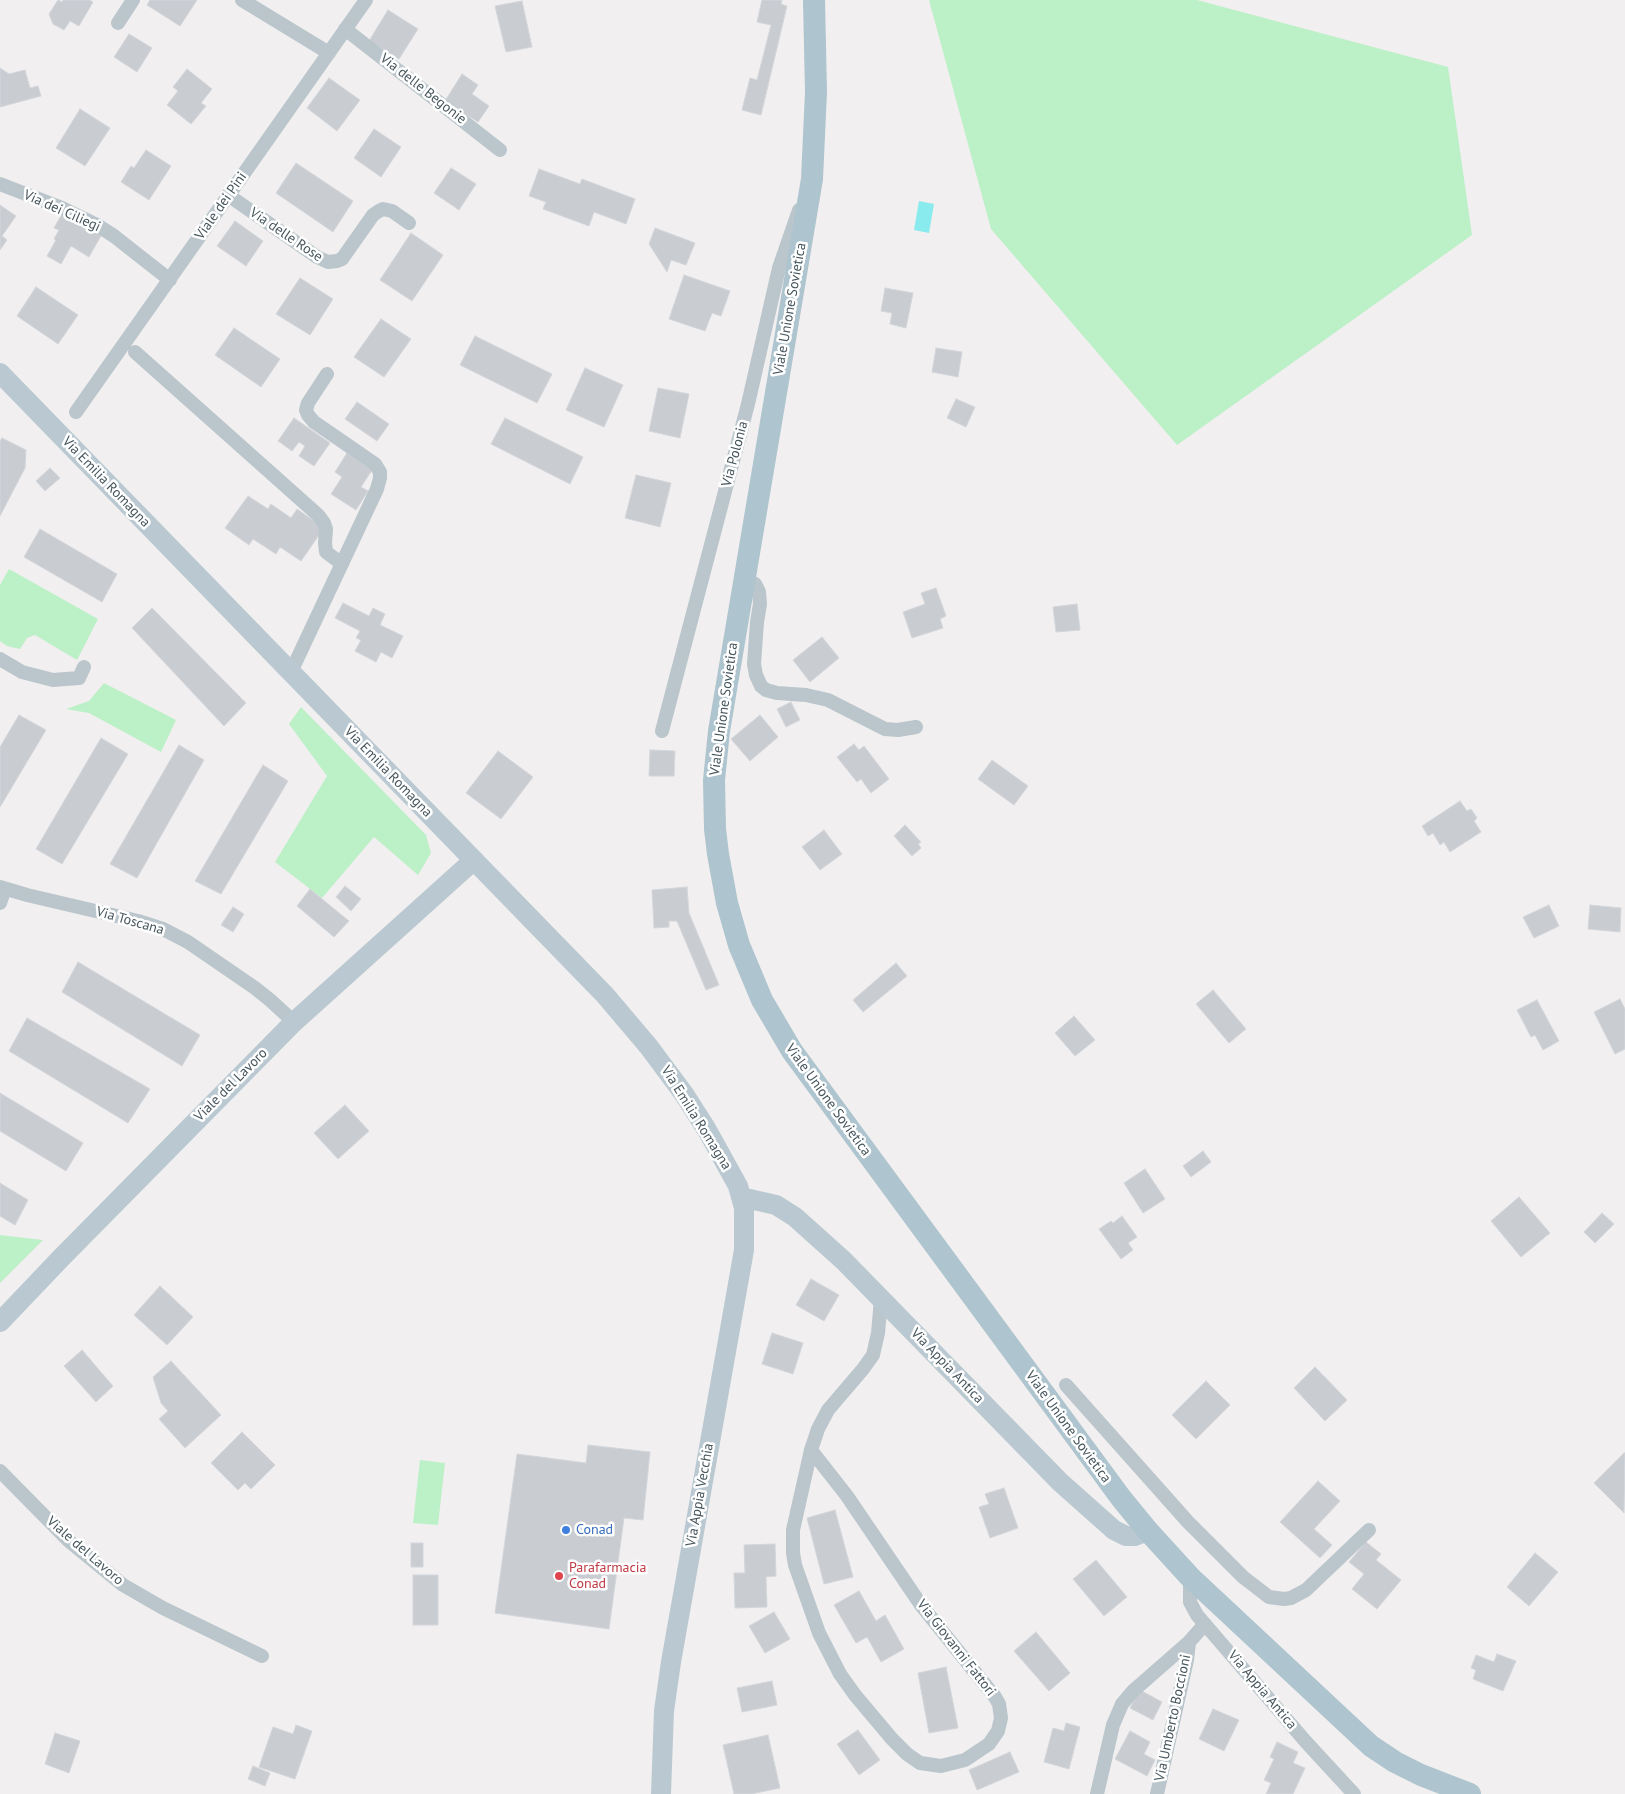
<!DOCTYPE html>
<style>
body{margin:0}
canvas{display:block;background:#f1efef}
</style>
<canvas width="1625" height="1794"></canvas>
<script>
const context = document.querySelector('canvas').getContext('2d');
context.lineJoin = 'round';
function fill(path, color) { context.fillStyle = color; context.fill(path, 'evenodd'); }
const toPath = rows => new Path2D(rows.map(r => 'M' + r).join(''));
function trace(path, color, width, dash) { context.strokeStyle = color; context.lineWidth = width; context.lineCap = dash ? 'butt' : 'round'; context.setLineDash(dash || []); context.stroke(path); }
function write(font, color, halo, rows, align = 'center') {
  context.font = font + ' "PT Sans",sans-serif'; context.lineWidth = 5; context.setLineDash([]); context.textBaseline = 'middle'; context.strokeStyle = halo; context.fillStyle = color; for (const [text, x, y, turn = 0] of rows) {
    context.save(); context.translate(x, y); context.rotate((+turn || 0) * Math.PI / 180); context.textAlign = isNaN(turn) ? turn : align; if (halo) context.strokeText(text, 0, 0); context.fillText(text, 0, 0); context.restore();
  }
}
const green = toPath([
 [929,0,1197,0,1448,67,1472,235,1177,445,991,229],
 [9,569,98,619,77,660,35,635,27,638,20,649,7,646,0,641,0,585],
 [104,683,176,720,161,752,89,713,66,709,89,701],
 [301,707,426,835,431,853,418,875,374,837,322,898,275,862,327,776,289,724],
 [0,1235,43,1240,0,1283],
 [420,1460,445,1463,438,1525,413,1523]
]);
const water = toPath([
 [919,201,934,204,929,233,914,230]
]);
const building = toPath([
 [58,0,62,2,63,0,89,0,93,2,79,26,70,21,64,30,53,24,49,14,58,0],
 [150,0,197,0,180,26,147,5,150,0],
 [762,0,782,0,781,4,787,6,761,115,742,110,750,78,757,80,771,25,757,22,762,0],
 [522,1,532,47,506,52,495,6,522,1],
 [388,10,418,29,399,59,369,41,388,10],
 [129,34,152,48,137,72,114,57,129,34],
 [0,68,9,74,25,70,30,88,38,86,41,96,0,107,0,68],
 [187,69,212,89,201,103,206,106,191,124,167,105,178,91,173,87,187,69],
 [462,74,478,85,472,94,489,106,478,122,445,101,462,74],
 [329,78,360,100,337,131,307,108,329,78],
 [80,109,110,128,85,166,56,148,80,109],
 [374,129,401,147,381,177,354,158,374,129],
 [146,150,171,166,149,200,121,182,131,166,134,168,146,150],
 [296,163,353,201,333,232,276,193,296,163],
 [451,168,476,184,459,210,434,193,451,168],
 [539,169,580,184,582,179,635,199,626,224,594,212,589,226,543,209,546,202,529,196,539,169],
 [0,205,16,216,2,236,7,240,0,250,0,205],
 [63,212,102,234,89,257,71,246,61,264,47,256,56,240,54,239,59,230,54,228,63,212],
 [235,221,263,241,246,266,217,246,235,221],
 [655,228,695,243,686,265,671,260,667,272,649,244,655,228],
 [411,233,443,255,412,301,380,280,411,233],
 [684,275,730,291,721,316,712,313,705,331,669,319,684,275],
 [300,278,333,299,310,335,276,314,300,278],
 [36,287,78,315,58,344,17,316,36,287],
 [885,288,913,293,906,328,890,324,892,313,881,311,885,288],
 [381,319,411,339,384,377,354,357,381,319],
 [234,328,280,359,261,387,215,355,234,328],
 [475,336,552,374,537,403,460,365,475,336],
 [936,348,962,352,958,377,932,372,936,348],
 [585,368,623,385,604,427,566,410,585,368],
 [658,388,689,394,680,438,649,431,658,388],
 [956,399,975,407,966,427,947,418,956,399],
 [357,402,389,424,377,441,345,419,357,402],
 [294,418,330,443,314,466,299,456,305,446,299,442,292,451,278,441,294,418],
 [505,418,583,457,570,484,491,444,505,418],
 [2,438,26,450,25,468,0,516,0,441,2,438],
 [347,453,372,470,361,487,368,491,356,510,331,494,342,477,335,472,347,453],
 [50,468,60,478,45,491,36,481,50,468],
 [636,475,671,483,660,527,625,518,636,475],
 [248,496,268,509,271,504,291,518,297,509,324,528,301,561,280,547,276,554,253,539,249,545,225,528,248,496],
 [40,529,117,574,102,602,24,557,40,529],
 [936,588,946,616,940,619,943,628,912,638,903,612,925,604,921,593,936,588],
 [343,603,369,616,373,608,385,614,380,625,403,636,392,658,381,652,376,662,355,651,361,640,356,638,360,631,335,618,343,603],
 [1077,604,1080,630,1056,632,1053,607,1077,604],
 [152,608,246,703,224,726,132,628,152,608],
 [822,637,839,658,810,682,793,660,822,637],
 [791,702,800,720,786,727,777,709,791,702],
 [19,715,46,730,0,807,0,747,19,715],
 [760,715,778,737,750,761,731,739,760,715],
 [101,738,128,754,62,864,36,849,101,738],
 [854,744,859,750,864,746,889,779,871,793,861,779,857,782,837,757,854,744],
 [179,745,204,760,137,878,110,864,179,745],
 [650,750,675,751,674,776,649,776,650,750],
 [498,751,533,777,501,819,466,793,498,751],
 [992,760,1028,786,1014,805,978,779,992,760],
 [263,765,288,781,221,894,195,881,263,765],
 [1460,801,1467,811,1471,809,1477,818,1474,821,1481,832,1450,852,1444,842,1440,845,1433,833,1428,836,1422,826,1460,801],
 [905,825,921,842,918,844,921,848,912,856,894,836,905,825],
 [824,830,842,854,820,870,802,847,824,830],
 [345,886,361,899,351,911,336,897,345,886],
 [687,887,689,913,719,985,706,990,677,921,669,921,669,927,654,928,652,890,687,887],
 [310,889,349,921,334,937,297,906,310,889],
 [1549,905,1559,926,1534,938,1523,917,1549,905],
 [1590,905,1621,908,1620,932,1588,929,1590,905],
 [233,907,244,914,233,932,221,925,233,907],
 [78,962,200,1035,182,1066,62,992,78,962],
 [896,963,907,976,863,1012,853,1000,896,963],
 [1213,990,1246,1029,1229,1043,1196,1004,1213,990],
 [1620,999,1625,1009,1625,1049,1615,1054,1594,1012,1620,999],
 [1537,1000,1559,1041,1543,1050,1535,1035,1531,1037,1517,1010,1537,1000],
 [1074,1016,1095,1040,1075,1056,1055,1033,1074,1016],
 [27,1018,150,1089,128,1123,9,1051,27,1018],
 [0,1093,83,1143,66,1171,0,1131,0,1093],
 [345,1105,369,1131,338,1159,314,1133,345,1105],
 [1203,1151,1211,1162,1191,1177,1183,1166,1203,1151],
 [1145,1169,1165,1199,1143,1213,1124,1183,1145,1169],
 [0,1183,28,1200,15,1225,0,1216,0,1183],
 [1519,1197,1550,1233,1521,1257,1491,1221,1519,1197],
 [1602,1213,1614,1224,1595,1243,1584,1232,1602,1213],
 [1122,1216,1137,1237,1128,1243,1133,1250,1121,1259,1099,1229,1111,1221,1113,1223,1122,1216],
 [811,1279,839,1295,824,1321,796,1305,811,1279],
 [160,1286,193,1317,167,1345,134,1315,160,1286],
 [772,1333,803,1343,793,1374,762,1364,772,1333],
 [82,1350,113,1386,96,1402,64,1366,82,1350],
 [171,1361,221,1415,185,1448,159,1419,168,1411,161,1403,153,1377,171,1361],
 [1315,1367,1347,1400,1325,1421,1294,1388,1315,1367],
 [1206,1381,1230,1405,1196,1439,1172,1415,1206,1381],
 [242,1432,275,1465,251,1489,245,1483,238,1490,211,1463,242,1432],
 [588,1445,650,1452,643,1520,624,1518,609,1629,495,1613,517,1454,586,1463,588,1445],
 [1624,1453,1625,1453,1624,1513,1594,1483,1624,1453],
 [1318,1481,1340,1501,1314,1529,1332,1545,1320,1558,1280,1522,1318,1481],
 [1004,1488,1018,1528,990,1538,979,1507,989,1504,985,1494,1004,1488],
 [835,1510,853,1577,824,1584,807,1518,835,1510],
 [1366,1542,1381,1554,1376,1560,1401,1580,1377,1609,1352,1589,1364,1574,1349,1562,1366,1542],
 [411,1543,423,1543,423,1567,411,1567,411,1543],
 [775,1544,776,1576,766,1577,767,1607,735,1608,734,1573,745,1573,744,1545,775,1544],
 [1535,1553,1558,1572,1529,1606,1507,1587,1535,1553],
 [1096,1560,1127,1597,1104,1616,1073,1579,1096,1560],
 [413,1575,438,1575,438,1625,413,1625,413,1575],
 [859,1591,876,1621,885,1615,904,1649,881,1662,867,1637,856,1643,834,1605,859,1591],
 [774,1612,790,1639,765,1653,749,1626,774,1612],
 [1036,1632,1070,1673,1049,1691,1014,1651,1036,1632],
 [1497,1654,1516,1661,1503,1691,1473,1679,1476,1670,1471,1668,1476,1655,1494,1662,1497,1654],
 [946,1667,958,1728,929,1733,918,1673,946,1667],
 [772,1681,777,1705,742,1712,737,1688,772,1681],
 [1140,1690,1162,1702,1153,1720,1130,1708,1140,1690],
 [1213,1709,1239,1720,1224,1751,1199,1739,1213,1709],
 [1066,1723,1080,1727,1069,1769,1044,1762,1053,1728,1064,1731,1066,1723],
 [296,1725,312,1731,295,1779,259,1767,273,1727,293,1734,296,1725],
 [858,1730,880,1760,859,1775,837,1744,858,1730],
 [1130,1731,1150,1742,1144,1754,1155,1760,1147,1776,1115,1759,1130,1731],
 [55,1733,80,1741,69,1773,45,1764,55,1733],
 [768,1735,780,1788,751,1794,734,1794,723,1745,768,1735],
 [1277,1742,1298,1752,1293,1763,1305,1768,1293,1794,1266,1794,1271,1783,1264,1780,1274,1759,1270,1757,1277,1742],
 [1010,1752,1019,1772,977,1790,969,1770,1010,1752],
 [253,1766,270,1773,265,1786,248,1779,253,1766]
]);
const street = toPath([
 [242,0,329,53],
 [118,23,133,0],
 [345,29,500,150],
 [0,184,62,208,97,225,114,236,170,280],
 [228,195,317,257,328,262,337,261,342,259,373,215,379,211,383,209,392,211,409,223],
 [135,352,318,515,324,523,326,529,325,543,326,552,342,564],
 [76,412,366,0],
 [745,579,755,584,759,592,760,604,757,622,754,664,756,675,761,686,766,690,777,693,806,695,828,700,885,729,898,730,916,727],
 [0,659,22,672,53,680,79,678,84,667],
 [291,672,377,489,380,478,380,472,375,464,314,422,308,415,306,410,308,403,327,374],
 [662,731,748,404,779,268,799,210],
 [0,887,27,895,138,921,163,929,188,942,255,988,270,1000,294,1022],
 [0,903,5,889],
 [1066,1385,1188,1522,1243,1577,1269,1597,1284,1599,1291,1598,1306,1590,1369,1530],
 [811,1450,847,1496,921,1605,995,1697,999,1704,1001,1718,998,1731,989,1744,965,1760,941,1766,920,1763,907,1754,892,1739,855,1695,840,1674,819,1633,795,1565,793,1553,793,1530,811,1450,818,1429,828,1410,863,1369,873,1355,878,1333,881,1299],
 [0,1471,69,1541,123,1585,163,1608,262,1656],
 [1190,1577,1190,1602,1197,1615,1306,1742,1354,1794],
 [1097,1794,1113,1725,1122,1704,1133,1691,1189,1642,1205,1624],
 [1157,1794,1187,1660,1189,1642]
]);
const secondary = toPath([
 [0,373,605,995,649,1047,684,1094,707,1130,738,1186,744,1208,744,1250,671,1662,664,1711,661,1794],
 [741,1197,776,1205,795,1217,844,1261,1060,1482,1114,1530,1126,1536,1135,1536,1148,1531],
 [0,1322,61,1258,294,1022,474,860]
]);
const primary = toPath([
 [814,0,816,92,812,179,719,731,714,780,715,829,718,854,727,903,739,945,762,1000,792,1051,1121,1498,1148,1531,1190,1577,1371,1746,1395,1762,1421,1775,1470,1794]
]);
const markers = [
 [566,1530,5,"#3f7fe0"],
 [559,1576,5,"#e0444e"]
];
const streetNames = [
 ["Via delle Begonie",423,89,38],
 ["Viale dei Pini",221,206,-55],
 ["Via dei Ciliegi",62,211,24],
 ["Via delle Rose",286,235,34],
 ["Viale Unione Sovietica",790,309,-80],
 ["Via Polonia",735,454,-75],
 ["Via Emilia Romagna",106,482,46],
 ["Viale Unione Sovietica",724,709,-82],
 ["Via Emilia Romagna",388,772,46],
 ["Via Toscana",130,921,16],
 ["Viale del Lavoro",231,1085,-45],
 ["Viale Unione Sovietica",828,1100,54],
 ["Via Emilia Romagna",696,1118,58],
 ["Via Appia Antica",947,1366,46],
 ["Viale Unione Sovietica",1068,1427,54],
 ["Via Appia Vecchia",700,1495,-80],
 ["Viale del Lavoro",85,1551,41],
 ["Via Giovanni Fattori",956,1648,52],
 ["Via Appia Antica",1262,1690,50],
 ["Via Umberto Boccioni",1173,1718,-78]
];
const shopNames = [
 ["Conad",576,1530]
];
const healthNames = [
 ["Parafarmacia",569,1568],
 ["Conad",569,1584]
];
fill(green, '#bcf0c7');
fill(water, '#89ebee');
fill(building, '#c9cdd2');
trace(building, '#d3d6db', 1);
trace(street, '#bac6cc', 14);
trace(secondary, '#bac9d1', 20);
trace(primary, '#aec4ce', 22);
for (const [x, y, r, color] of markers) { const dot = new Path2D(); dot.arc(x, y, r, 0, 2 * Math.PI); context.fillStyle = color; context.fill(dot); trace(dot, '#fff', 2); }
write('14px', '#46565d', '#fff', streetNames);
write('14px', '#366cbe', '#fff', shopNames, 'left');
write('14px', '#be3a42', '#fff', healthNames, 'left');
</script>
